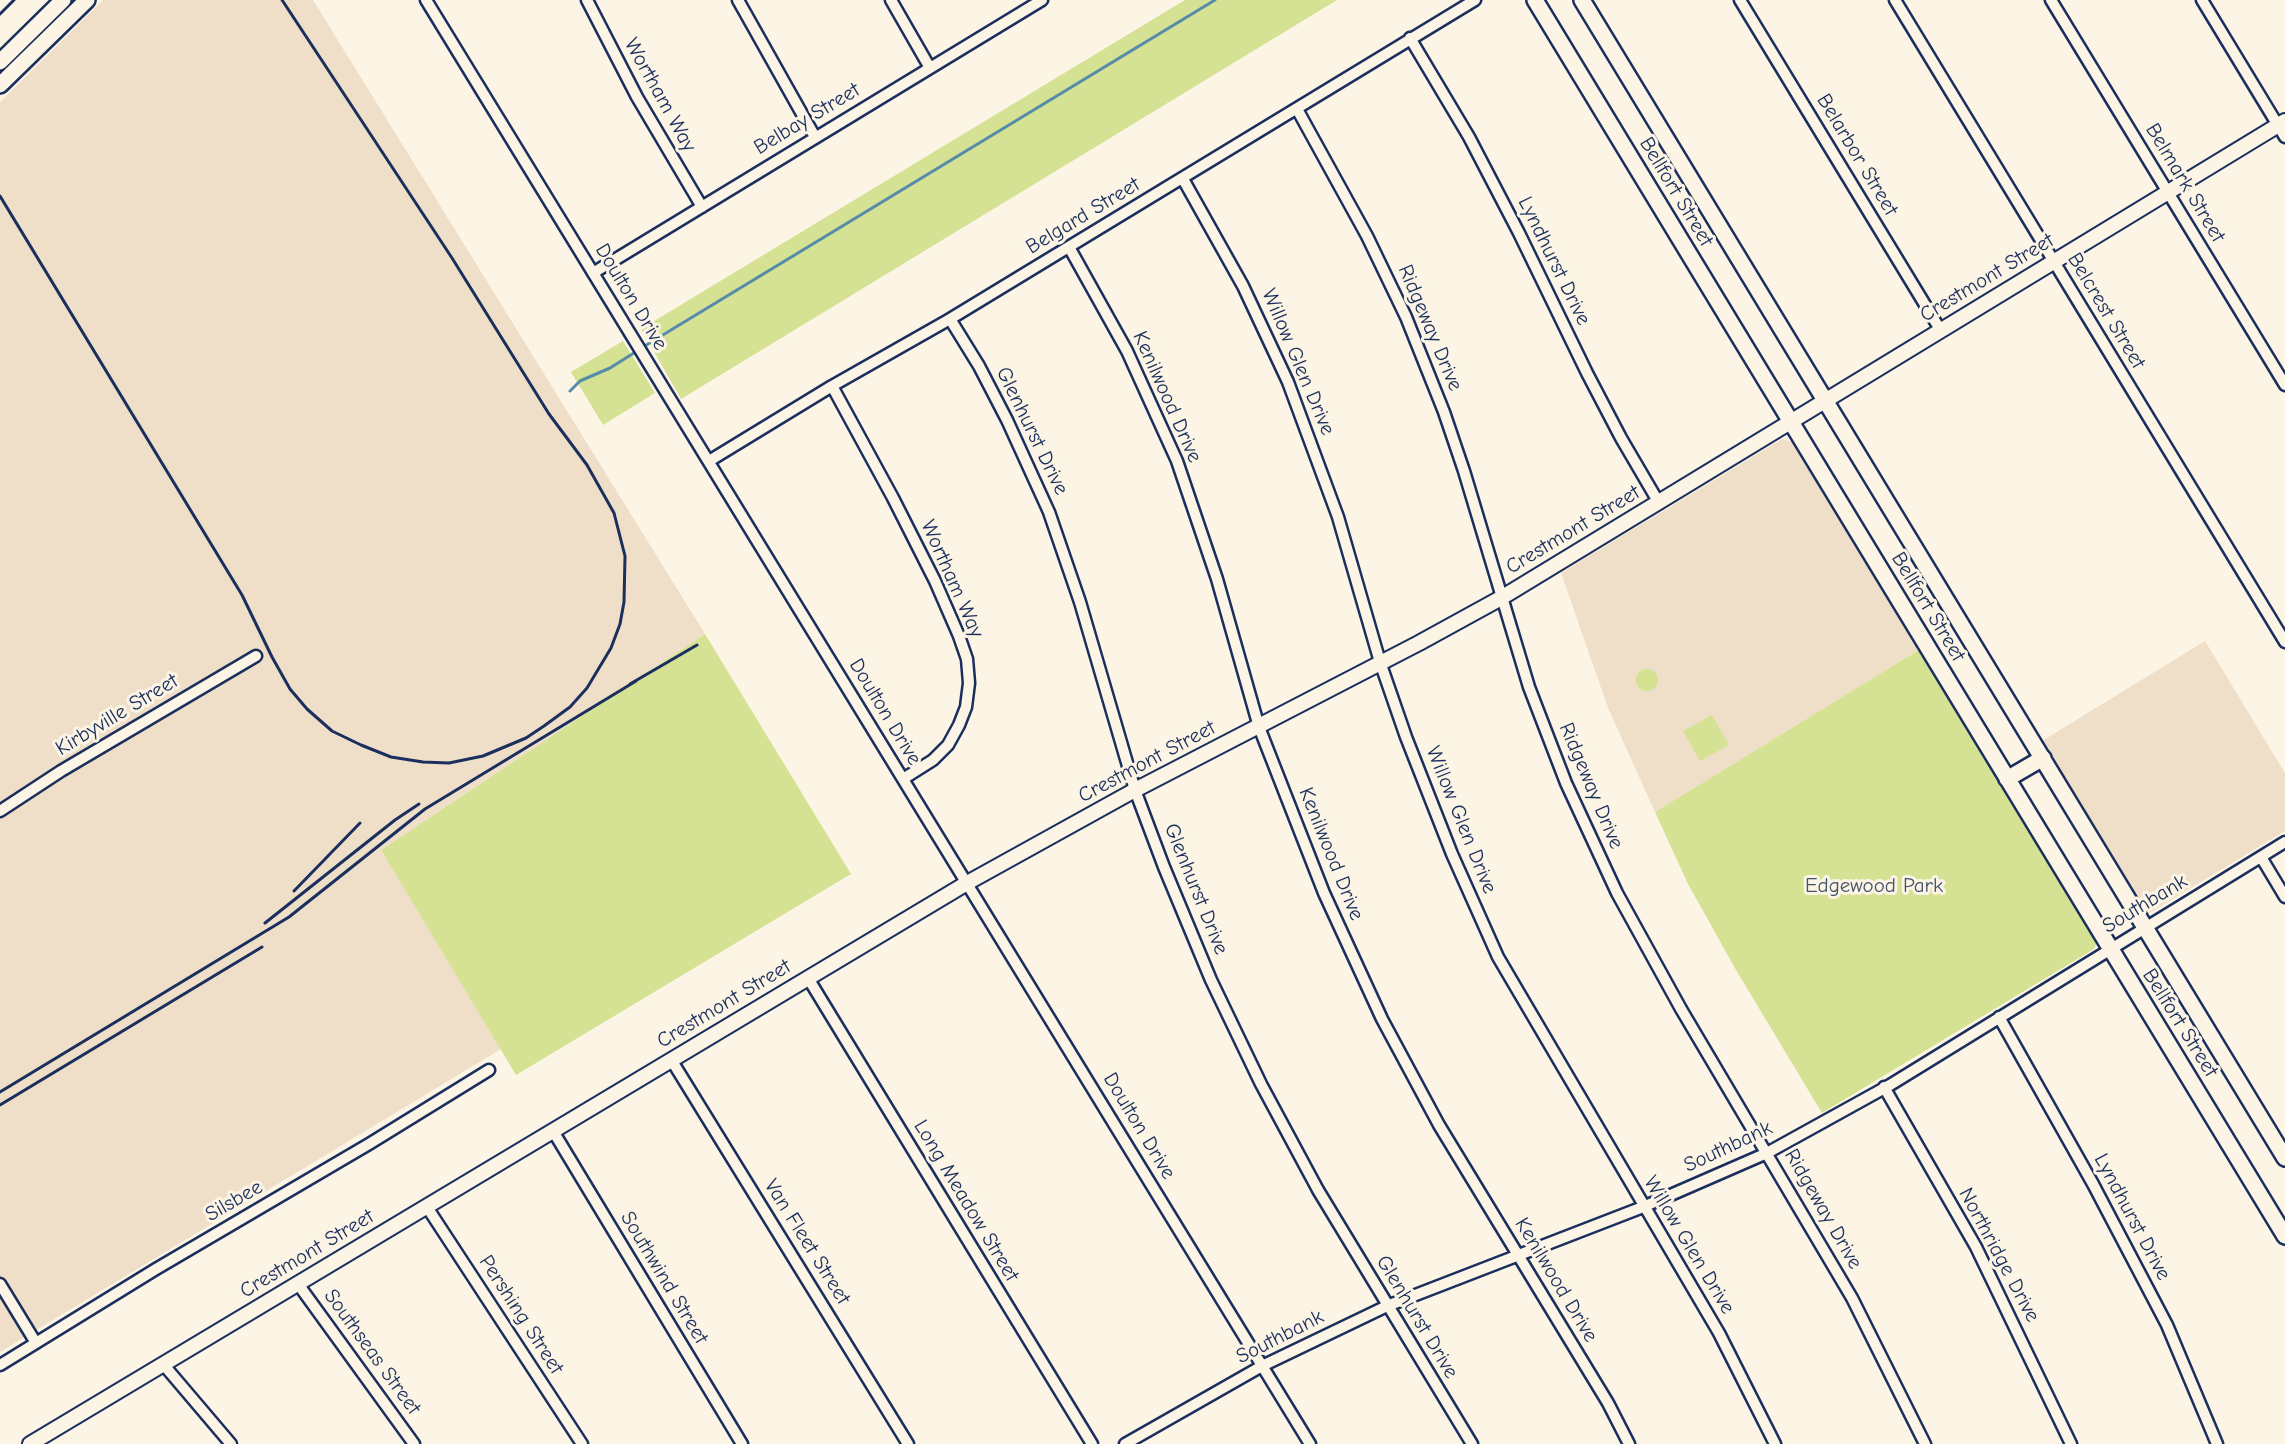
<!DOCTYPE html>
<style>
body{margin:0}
canvas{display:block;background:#fcf5e5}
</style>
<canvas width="2285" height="1444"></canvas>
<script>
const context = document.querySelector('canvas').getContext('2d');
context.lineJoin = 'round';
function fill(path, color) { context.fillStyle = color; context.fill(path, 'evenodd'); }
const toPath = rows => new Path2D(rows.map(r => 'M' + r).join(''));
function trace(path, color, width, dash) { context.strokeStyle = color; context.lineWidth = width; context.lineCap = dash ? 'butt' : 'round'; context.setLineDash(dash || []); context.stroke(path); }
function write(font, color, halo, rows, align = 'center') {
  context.font = font + ' "Comic Neue",sans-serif'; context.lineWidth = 6; context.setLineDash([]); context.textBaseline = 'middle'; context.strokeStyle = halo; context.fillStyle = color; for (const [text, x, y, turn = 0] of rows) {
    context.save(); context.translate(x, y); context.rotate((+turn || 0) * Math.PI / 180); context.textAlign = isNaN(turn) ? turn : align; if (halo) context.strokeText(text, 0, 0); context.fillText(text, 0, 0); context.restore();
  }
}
const built = toPath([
 [103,0,313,0,705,634,381,850,501,1049,0,1352,0,102],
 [1782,439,1797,443,1922,648,1655,812,1608,708,1561,573],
 [2205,641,2285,773,2285,831,2148,914,2042,741]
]);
const green = toPath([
 [1185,0,1337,0,681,399,641,329],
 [623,341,655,393,603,425,571,372],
 [705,634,851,874,516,1075,381,850],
 [1922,648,2097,942,2094,949,1822,1113,1736,970,1688,884,1655,812],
 '1636 680a11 11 0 1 1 22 0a11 11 0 1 1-22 0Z',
 [1712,715,1729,745,1700,761,1683,731]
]);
const stream = toPath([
 [643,347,1215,0],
 [570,391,580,381,610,368,637,351]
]);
const minor = toPath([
 [426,0,1310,1444],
 [587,0,637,97,702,207],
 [738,0,815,137],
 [891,0,930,68],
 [1740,0,1941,331],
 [1895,0,2285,642],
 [2051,0,2285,385],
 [2202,0,2285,137],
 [1410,38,1469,137,1519,233,1587,373,1621,438,1659,503],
 [1297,109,1367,236,1406,317,1444,412,1464,471,1529,687,1566,783,1617,893,1681,1009,1852,1298,1925,1444],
 [1183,179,1243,286,1288,382,1338,517,1380,662,1406,737,1452,854,1498,957,1719,1333,1775,1444],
 [1069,247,1127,351,1177,461,1217,579,1259,727,1324,893,1382,1019,1439,1125,1608,1403,1629,1444],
 [593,273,1042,0],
 [950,319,979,366,1007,420,1049,512,1080,602,1135,790,1164,867,1211,980,1261,1084,1318,1190,1472,1444],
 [832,386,893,498,935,581,959,636,967,659,969,683,966,707,959,725,948,745,933,760,903,779],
 [709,461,832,386,950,319,1475,0],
 [0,811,61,771,256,656],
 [2261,857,2285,897],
 [808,978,1092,1444],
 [1999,1017,2093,1184,2167,1325,2217,1444],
 [672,1061,908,1444],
 [1884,1087,1976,1247,2071,1444],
 [553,1131,742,1444],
 [427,1207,582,1444],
 [0,1284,36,1343],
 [298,1284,414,1444],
 [163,1364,231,1444],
 [0,1365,156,1269,369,1144,489,1070],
 [1125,1444,1262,1366,1387,1306,1643,1207,1767,1153,1890,1085,2285,842]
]);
const tertiary = toPath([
 [30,1444,967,883,1135,790,1419,643,1501,598,2285,121]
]);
const secondary = toPath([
 [1535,0,2285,1236],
 [1582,0,2285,1158],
 [0,62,63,0],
 [0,85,87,0],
 [2007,779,2043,758]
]);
const rail = toPath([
 [0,14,14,0],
 [0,196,242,595,272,657,290,689,307,709,332,731,361,745,391,757,423,762,449,763,483,756,526,738,544,726,570,707,587,688,611,648,620,624,624,602,625,556,614,513,587,465,549,414,452,258,282,0],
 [630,684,697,645],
 [294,891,360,823],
 [265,923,395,820,419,804],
 [0,1092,289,917,425,809,636,681],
 [0,1105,262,947]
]);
const streetNames = [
 ["Wortham Way",660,95,61],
 ["Belbay Street",807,119,-31],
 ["Belarbor Street",1857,155,59],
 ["Belmark Street",2185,183,59],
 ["Bellfort Street",1676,192,59],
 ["Belgard Street",1083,216,-31],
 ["Lyndhurst Drive",1554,261,64],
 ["Crestmont Street",1987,278,-31],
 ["Doulton Drive",631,297,59],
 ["Belcrest Street",2106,311,59],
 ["Ridgeway Drive",1430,328,67],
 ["Willow Glen Drive",1298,362,67],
 ["Kenilwood Drive",1167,397,66],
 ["Glenhurst Drive",1032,431,64],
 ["Crestmont Street",1573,530,-31],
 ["Wortham Way",952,579,66],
 ["Bellfort Street",1928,607,59],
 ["Doulton Drive",885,712,59],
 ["Kirbyville Street",117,715,-31],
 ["Crestmont Street",1147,762,-28],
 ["Ridgeway Drive",1591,786,67],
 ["Willow Glen Drive",1461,820,68],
 ["Kenilwood Drive",1331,854,68],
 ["Glenhurst Drive",1196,889,68],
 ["Southbank",2145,904,-31],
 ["Crestmont Street",724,1004,-31],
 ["Bellfort Street",2180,1023,58],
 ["Doulton Drive",1139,1126,59],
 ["Southbank",1728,1147,-25],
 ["Silsbee",234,1201,-30],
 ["Long Meadow Street",966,1201,59],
 ["Ridgeway Drive",1823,1209,60],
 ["Lyndhurst Drive",2132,1217,62],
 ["Van Fleet Street",807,1242,58],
 ["Willow Glen Drive",1689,1245,59],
 ["Crestmont Street",307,1254,-31],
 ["Northridge Drive",1999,1255,62],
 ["Southwind Street",664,1278,59],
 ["Kenilwood Drive",1556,1280,59],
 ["Pershing Street",521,1315,57],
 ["Glenhurst Drive",1417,1317,59],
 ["Southbank",1280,1337,-27],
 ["Southseas Street",372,1352,54]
];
const parkNames = [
 ["Edgewood Park",1874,886]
];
fill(built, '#f0dfc8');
fill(green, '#d5e193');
trace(stream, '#568ca9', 3);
trace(minor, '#1b2f5e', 15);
trace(tertiary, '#1b2f5e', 18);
trace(secondary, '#1b2f5e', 20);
trace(minor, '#fcf5e5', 10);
trace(tertiary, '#fcf5e5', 14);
trace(secondary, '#fcf5e5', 15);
trace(rail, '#1b2f5e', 3);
write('21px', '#1b2f5e', '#fcf5e5', streetNames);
write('21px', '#405369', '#fcf5e5', parkNames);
</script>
